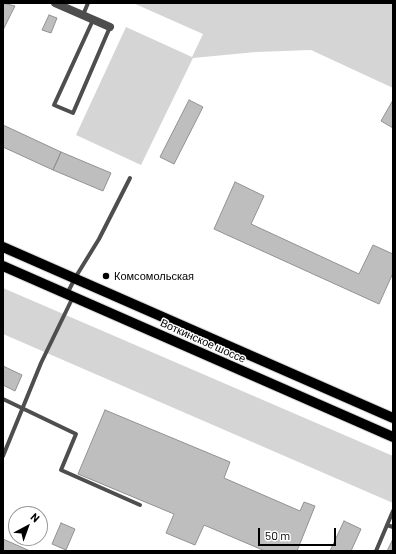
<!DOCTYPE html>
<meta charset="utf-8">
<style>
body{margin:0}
#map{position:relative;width:396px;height:554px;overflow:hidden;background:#fff;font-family:Barlow,sans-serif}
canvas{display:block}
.frame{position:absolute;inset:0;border:4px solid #000;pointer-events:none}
.north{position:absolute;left:8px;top:506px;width:40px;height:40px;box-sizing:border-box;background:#fff;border:1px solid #999;border-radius:50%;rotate:41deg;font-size:11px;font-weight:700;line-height:16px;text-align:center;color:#000}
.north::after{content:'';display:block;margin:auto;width:14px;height:18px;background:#000;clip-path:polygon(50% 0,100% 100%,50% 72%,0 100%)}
.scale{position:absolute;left:258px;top:528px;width:78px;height:18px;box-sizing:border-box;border:2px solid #000;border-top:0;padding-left:5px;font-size:12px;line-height:14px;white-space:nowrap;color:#000;-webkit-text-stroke:3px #fff;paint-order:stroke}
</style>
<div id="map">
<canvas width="396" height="554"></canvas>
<div class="frame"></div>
<div class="north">N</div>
<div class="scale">50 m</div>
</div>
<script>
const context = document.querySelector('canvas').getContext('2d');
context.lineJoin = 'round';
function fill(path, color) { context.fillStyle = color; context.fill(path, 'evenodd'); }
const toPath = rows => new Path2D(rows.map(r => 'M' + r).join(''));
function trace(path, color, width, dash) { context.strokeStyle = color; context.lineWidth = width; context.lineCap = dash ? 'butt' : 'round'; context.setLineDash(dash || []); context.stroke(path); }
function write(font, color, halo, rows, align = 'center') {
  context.font = font + ' Barlow,sans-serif'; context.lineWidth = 3; context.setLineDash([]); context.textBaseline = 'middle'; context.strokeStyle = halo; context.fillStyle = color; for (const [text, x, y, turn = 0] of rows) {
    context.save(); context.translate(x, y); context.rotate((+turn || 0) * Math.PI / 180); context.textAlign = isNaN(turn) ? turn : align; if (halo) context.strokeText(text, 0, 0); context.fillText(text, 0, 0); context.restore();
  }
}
const green = toPath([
 [133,3,393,3,393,88,311,50,256,52,193,58,141,165,76,135,126,27,192,57,203,34],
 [3,288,393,456,393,503,3,334]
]);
const building = toPath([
 [3,3,15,6,3,30,3,3],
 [49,15,57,18,51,33,42,30,49,15],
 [189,100,203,107,174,164,160,157,189,100],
 [393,100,393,128,381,121,393,100],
 [3,125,61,152,53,170,3,147,3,125],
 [61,152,111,173,103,191,53,170,61,152],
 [235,182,264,196,251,224,359,274,373,245,393,254,393,273,379,304,214,229,235,182],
 [3,366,22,375,15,391,3,385,3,366],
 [105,410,230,462,224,478,300,511,304,502,315,506,297,551,265,551,204,525,195,545,166,533,174,514,78,474,105,410],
 [344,521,361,529,351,551,330,551,344,521],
 [61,523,75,529,66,550,52,544,61,523],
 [3,539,30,551,3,551,3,539],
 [392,541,393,551,387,551,392,541]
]);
const lane = toPath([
 [83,15,88,3],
 [93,20,54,105,73,113,110,27],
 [67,294,75,278,99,239,130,178],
 [3,399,76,434,61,470,140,505],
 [3,456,41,363,73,297],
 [387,525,393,527],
 [376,551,393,511]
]);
const street = toPath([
 [55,3,110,27]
]);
const primary = toPath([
 [3,247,393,418],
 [3,266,393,437]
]);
const markers = [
 [106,276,4,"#000"]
];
const poiNames = [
 ["Комсомольская",114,276]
];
const streetNames = [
 ["Воткинское шоссе",203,341,24]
];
fill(green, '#d5d5d5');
fill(building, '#bebebe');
trace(building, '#929292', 1);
trace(primary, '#dbdbdb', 12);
trace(lane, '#4e4e4e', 4);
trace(street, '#4e4e4e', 8);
trace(primary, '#000', 10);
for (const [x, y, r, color] of markers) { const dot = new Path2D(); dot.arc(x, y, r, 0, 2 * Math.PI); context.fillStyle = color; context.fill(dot); trace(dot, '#fff', 1.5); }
write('11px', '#000', '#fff', poiNames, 'left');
write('11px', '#000', '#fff', streetNames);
</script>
